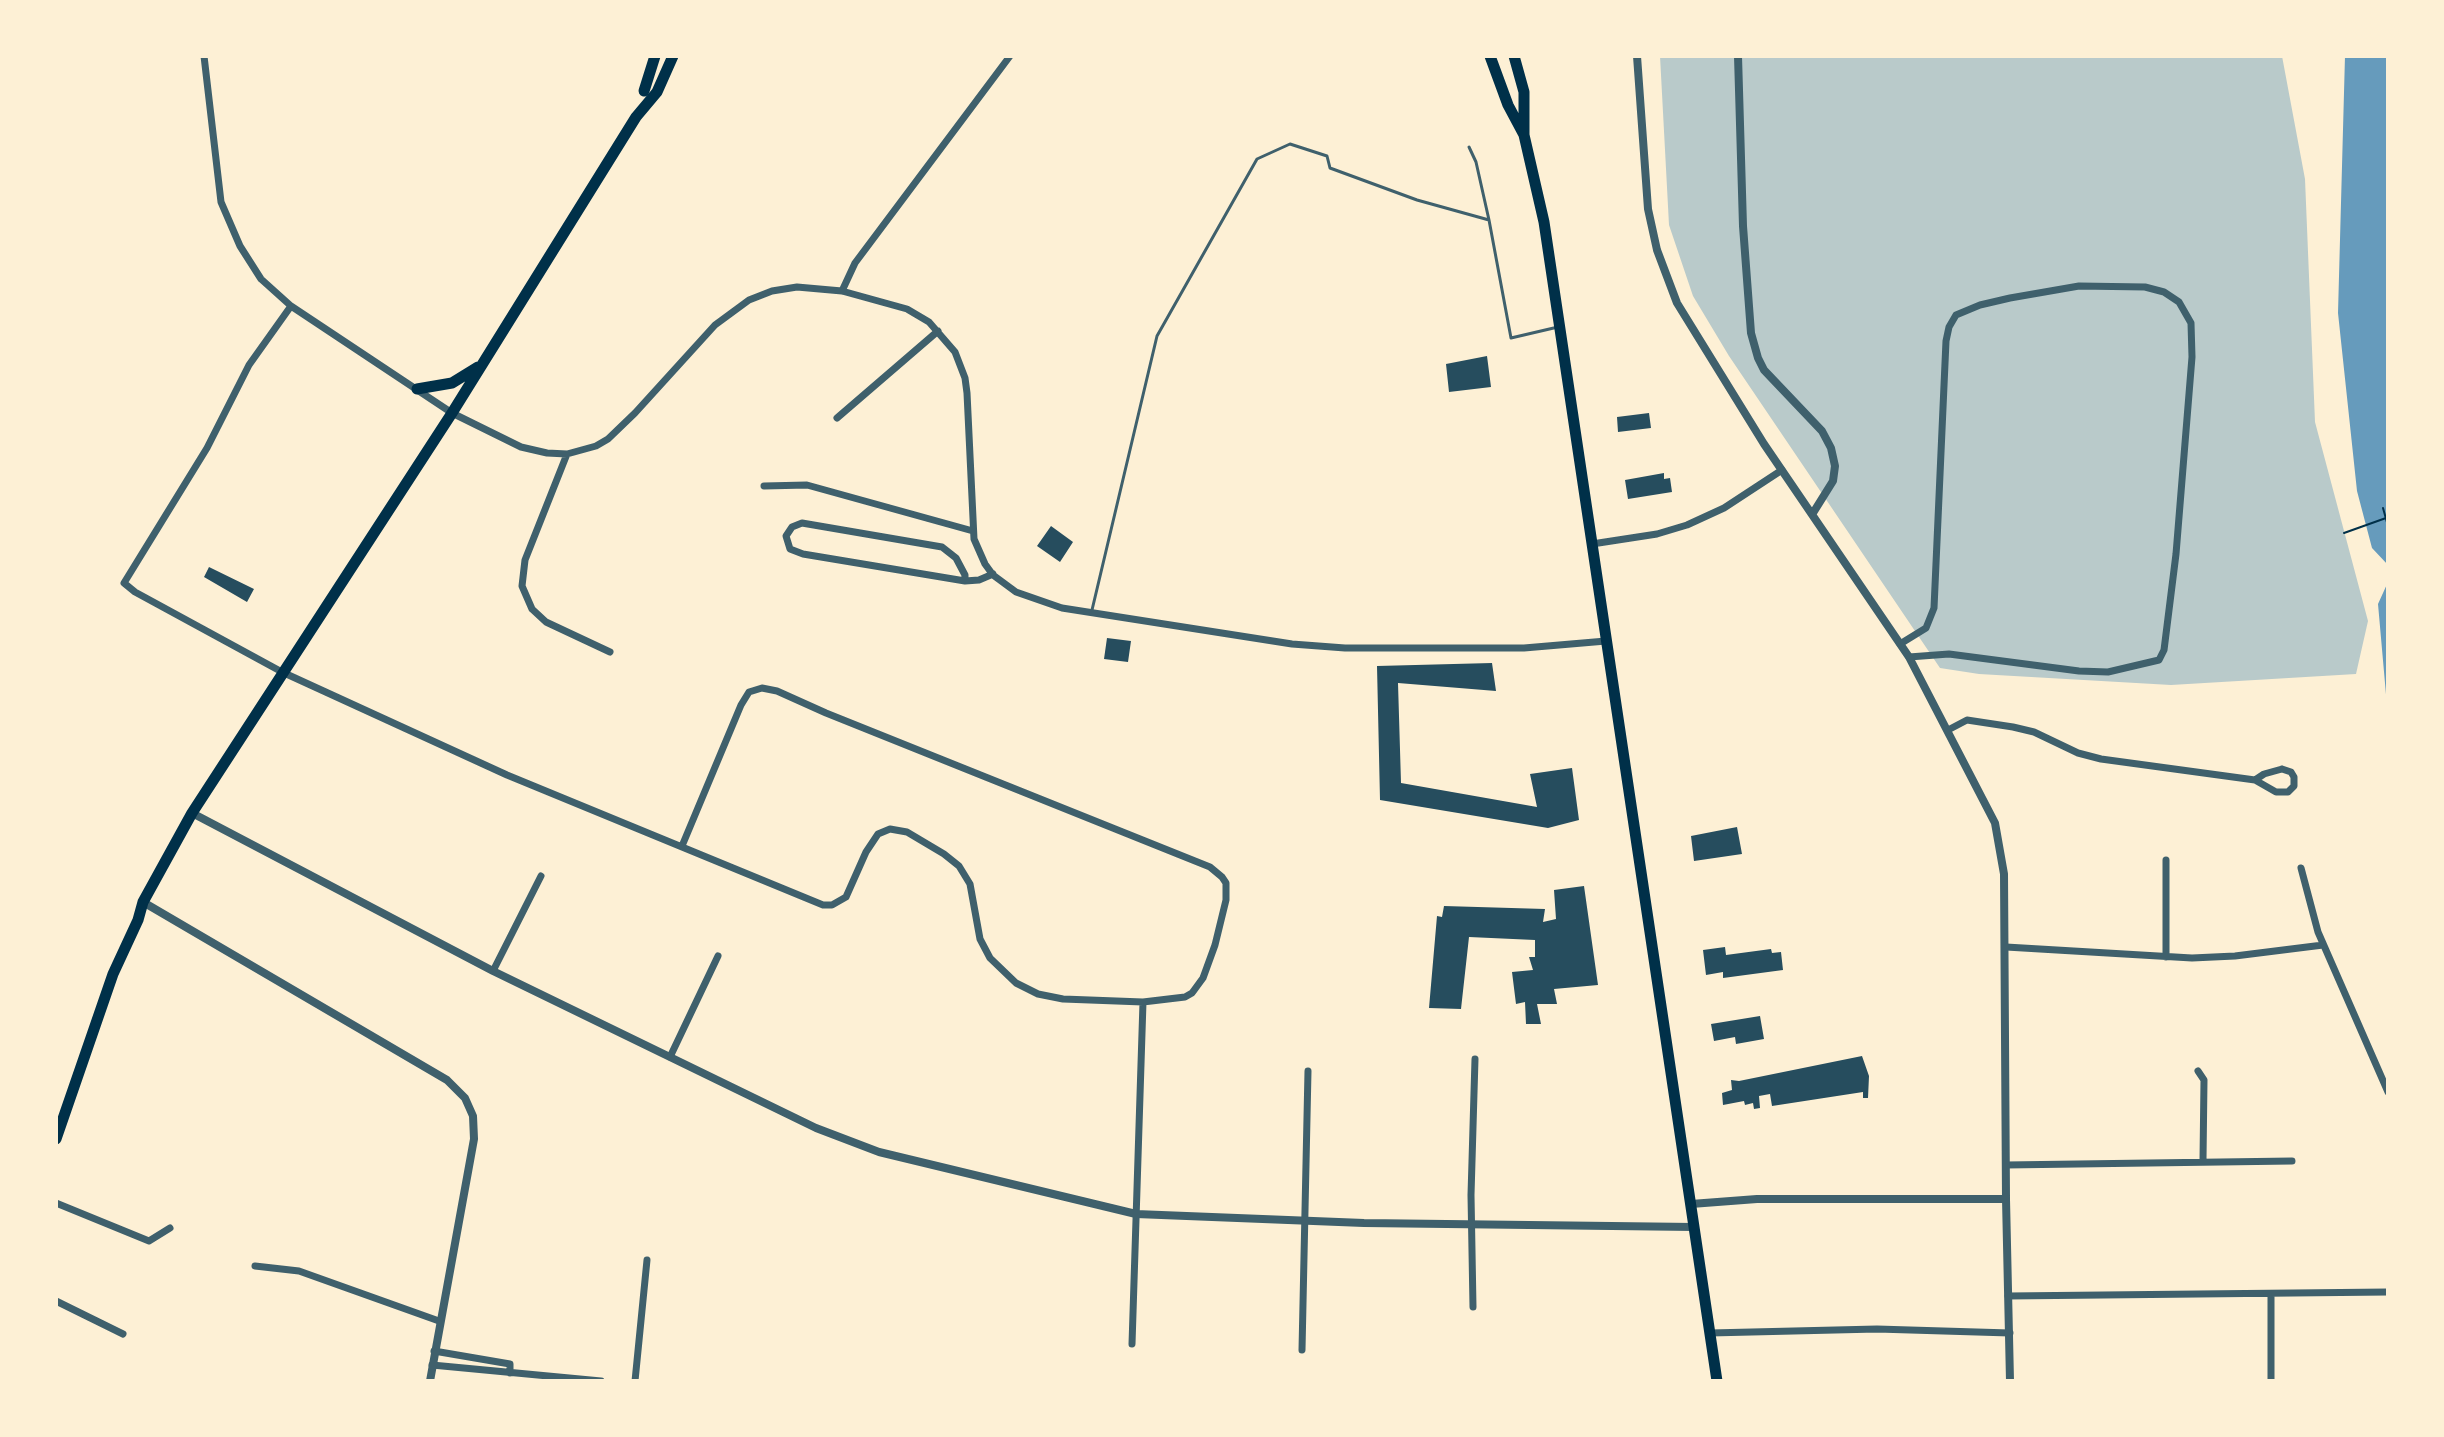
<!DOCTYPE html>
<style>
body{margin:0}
#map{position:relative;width:2444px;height:1437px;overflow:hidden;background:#fdf0d5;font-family:"PT Serif",serif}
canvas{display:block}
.frame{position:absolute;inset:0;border:58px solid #fdf0d5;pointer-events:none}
</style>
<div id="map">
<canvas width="2444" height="1437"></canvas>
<div class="frame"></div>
</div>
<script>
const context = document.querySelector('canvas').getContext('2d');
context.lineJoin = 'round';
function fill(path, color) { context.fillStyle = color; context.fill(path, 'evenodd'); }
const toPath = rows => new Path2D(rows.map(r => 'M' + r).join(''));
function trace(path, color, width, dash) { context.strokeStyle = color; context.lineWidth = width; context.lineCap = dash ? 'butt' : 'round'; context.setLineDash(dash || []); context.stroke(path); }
const green = toPath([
 [1660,56,2282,56,2305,179,2315,422,2368,621,2356,674,2171,685,1979,674,1940,668,1729,356,1693,296,1669,225]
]);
const water = toPath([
 [2345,56,2388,56,2388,565,2372,548,2357,491,2338,313],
 [2388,582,2388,717,2378,604]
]);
const building = toPath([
 [1487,356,1491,387,1449,392,1446,364],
 [1649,413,1651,428,1618,432,1617,417],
 [1664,473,1664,479,1670,478,1672,492,1628,499,1625,480],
 [1051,526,1073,542,1060,562,1037,546],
 [209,567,254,589,247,602,204,577],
 [1107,638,1131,641,1128,662,1104,659],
 [1492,663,1496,691,1398,683,1401,783,1537,807,1530,774,1572,768,1579,820,1548,828,1380,800,1377,666],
 [1737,827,1742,854,1694,861,1691,836],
 [1584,886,1598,985,1554,989,1557,1004,1537,1004,1541,1024,1526,1024,1525,1002,1516,1004,1512,972,1533,970,1529,957,1535,957,1535,940,1469,937,1461,1009,1429,1008,1437,916,1442,917,1444,906,1545,909,1543,922,1556,919,1554,890],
 [1725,947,1726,955,1771,949,1772,953,1781,952,1783,970,1723,978,1723,972,1706,975,1703,950],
 [1760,1016,1764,1039,1736,1044,1735,1037,1714,1041,1711,1024],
 [1862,1056,1869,1076,1868,1098,1863,1098,1863,1092,1772,1106,1770,1094,1759,1096,1760,1108,1754,1109,1753,1103,1745,1105,1744,1101,1723,1105,1722,1093,1732,1090,1731,1080,1739,1081]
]);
const path = toPath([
 [2383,508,2388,526],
 [2344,533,2386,518]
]);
const service = toPath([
 [1469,147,1476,162,1489,220,1511,338,1558,327],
 [1092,610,1157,336,1257,159,1290,144,1327,156,1330,168,1417,200,1489,220]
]);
const minor = toPath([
 [204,56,221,202,240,246,261,279,291,306,452,413,521,447,547,453,567,454,596,446,608,439,635,413,715,325,749,300,772,291,797,287,842,291,907,309,929,322,955,352,965,378,967,393,974,539,985,564,993,575,1016,592,1062,608,1292,644,1345,648,1524,648,1606,641],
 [842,291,855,263,1010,56],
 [291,306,249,365,207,448,124,583,135,592,282,672,507,775,823,905,832,905,846,897,866,852,878,834,890,829,907,832,944,854,959,866,970,884,980,939,990,958,1016,983,1038,994,1063,999,1143,1002,1185,997,1192,993,1203,978,1215,945,1226,900,1226,883,1222,877,1210,867,826,713,777,691,762,688,749,692,741,705,682,846],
 [837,418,938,331],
 [567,454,525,560,522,586,532,609,546,622,610,652],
 [764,486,807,485,973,531],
 [1592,544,1657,534,1687,525,1724,508,1782,470],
 [965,581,803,554,790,549,786,536,792,527,802,523,942,547,956,558,965,575,965,581,979,580,993,574],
 [1900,644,1926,628,1934,608,1946,341,1949,327,1956,315,1980,305,2010,298,2079,286,2145,287,2164,292,2179,302,2191,323,2192,357,2176,554,2164,650,2159,660,2108,672,2079,671,1949,654,1909,657],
 [1948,730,1967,720,2013,727,2034,732,2078,753,2101,759,2255,780],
 [2282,769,2291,772,2294,777,2294,786,2288,792,2276,792,2255,780,2264,774,2282,769],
 [2166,860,2166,957],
 [2301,868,2318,932,2388,1092],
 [2006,947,2192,958,2235,956,2323,945],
 [493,971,541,876],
 [670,1057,718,956],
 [2198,1071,2204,1080,2203,1160],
 [2006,1165,2292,1161],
 [56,1203,149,1241,170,1228],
 [255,1266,299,1271,439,1321],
 [2008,1296,2388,1292],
 [56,1301,123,1334],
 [1473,1307,1471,1195,1475,1059],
 [1710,1333,1877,1329,2010,1333],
 [1132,1344,1143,1002],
 [1302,1350,1308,1071],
 [434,1351,510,1364,510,1373],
 [432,1365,601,1381],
 [635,1381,647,1260],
 [2271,1381,2271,1294]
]);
const tertiary = toPath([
 [1637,56,1648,209,1657,250,1677,303,1764,444,1909,657,1995,823,2004,874,2006,1199,2010,1381],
 [1738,56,1743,226,1751,333,1758,358,1764,370,1822,431,1831,448,1835,466,1833,481,1813,513],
 [192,813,493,971,816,1128,879,1152,1136,1214,1364,1223,1694,1227],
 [143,902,447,1080,465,1098,473,1116,474,1139,430,1381],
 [1691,1204,1757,1199,2006,1199]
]);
const primary = toPath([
 [417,389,452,383,478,367],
 [56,1139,113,974,138,920,143,902,192,813,452,413,636,117,657,92,673,56]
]);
const trunk = toPath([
 [1490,56,1508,105,1524,135,1544,222,1717,1381],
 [1514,56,1524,92,1524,135],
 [644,91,655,56]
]);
fill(green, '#b9caca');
fill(water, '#669bbc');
fill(building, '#264d5e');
trace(path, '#003049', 2);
trace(service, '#3f606c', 3);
trace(minor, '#3f606c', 7);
trace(tertiary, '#3f606c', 8);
trace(primary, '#003049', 11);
trace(trunk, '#003049', 11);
</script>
